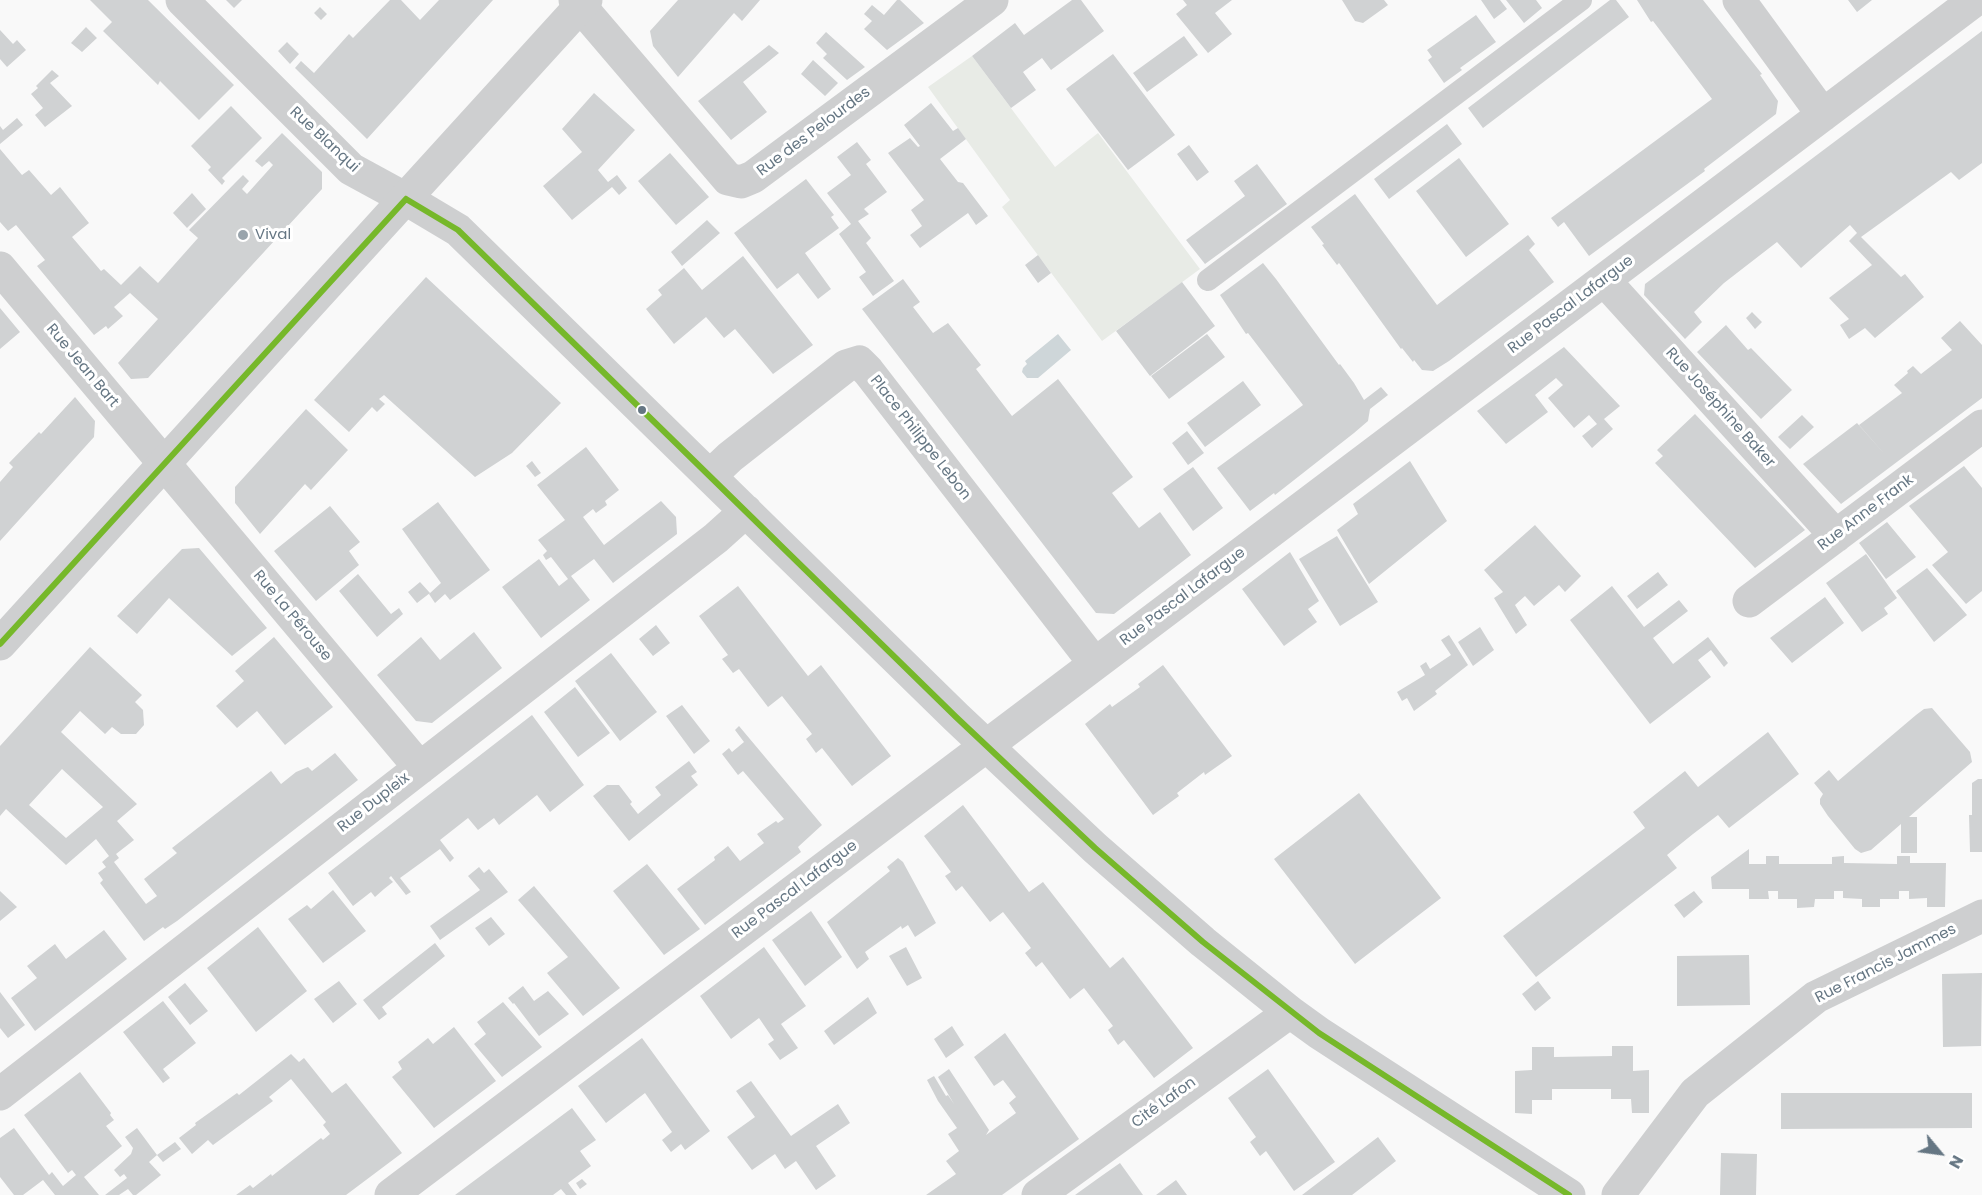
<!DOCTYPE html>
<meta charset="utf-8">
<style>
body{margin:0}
#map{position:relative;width:1982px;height:1195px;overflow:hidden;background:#f9f9f9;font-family:Poppins,sans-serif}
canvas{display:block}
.north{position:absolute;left:1910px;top:1123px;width:60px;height:60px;-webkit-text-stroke:4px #fff;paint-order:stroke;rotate:119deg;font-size:16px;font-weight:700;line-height:24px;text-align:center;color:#657683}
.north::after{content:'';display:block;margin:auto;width:21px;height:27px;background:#657683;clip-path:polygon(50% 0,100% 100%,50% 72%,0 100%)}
</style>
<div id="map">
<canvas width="1982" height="1195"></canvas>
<div class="north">N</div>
</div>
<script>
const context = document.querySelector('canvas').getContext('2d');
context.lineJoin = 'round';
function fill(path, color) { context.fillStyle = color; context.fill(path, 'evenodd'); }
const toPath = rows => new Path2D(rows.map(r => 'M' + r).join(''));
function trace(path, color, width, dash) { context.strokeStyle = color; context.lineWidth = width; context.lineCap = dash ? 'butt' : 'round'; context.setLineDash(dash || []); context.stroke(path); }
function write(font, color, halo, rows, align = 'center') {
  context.font = font + ' Poppins,sans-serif'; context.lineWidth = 6; context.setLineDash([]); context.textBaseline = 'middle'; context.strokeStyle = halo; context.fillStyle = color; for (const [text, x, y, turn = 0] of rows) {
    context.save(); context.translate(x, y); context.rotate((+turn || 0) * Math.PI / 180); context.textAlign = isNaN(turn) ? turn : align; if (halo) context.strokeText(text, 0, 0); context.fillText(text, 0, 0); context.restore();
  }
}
const green = toPath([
 [972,56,1055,167,1098,133,1200,269,1102,341,1002,207,1010,200,928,87]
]);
const water = toPath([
 [1058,334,1071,350,1038,378,1027,378,1022,372,1023,368,1027,364,1025,361]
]);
const building = toPath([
 [90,0,148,0,234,85,199,120,160,81,158,85,103,31,112,22],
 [226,0,242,0,234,8],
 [390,0,401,0,420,20,439,0,493,0,367,139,295,68,301,61,314,73,349,34,353,38],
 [678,0,760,0,742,21,734,13,678,77,653,46,650,31],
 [897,0,900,0,924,23,887,50,864,29,872,21,864,14,872,5,884,15],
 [1072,0,1081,0,1104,31,1051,70,1042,58,1023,72,1036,90,1011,108,972,56,1015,23,1024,35],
 [1183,0,1232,0,1215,13,1232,34,1208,53,1176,14,1187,5],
 [1342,0,1384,0,1388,5,1363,23,1355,21],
 [1481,0,1500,0,1507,9,1494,19],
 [1506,0,1536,0,1542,8,1524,23],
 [1610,0,1616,0,1629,17,1483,128,1468,108],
 [1637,0,1703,0,1762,74,1760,75,1778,101,1776,114,1704,169,1705,171,1589,256,1564,222,1558,227,1551,218,1712,99,1653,21,1651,22],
 [1848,0,1872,0,1857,12],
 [320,7,327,14,321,20,314,13],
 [1476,15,1496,42,1460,68,1462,70,1444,83,1428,60,1432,57,1427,50],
 [86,27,97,38,82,52,71,43],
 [0,30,13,44,17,40,26,50,7,67,0,59],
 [1982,31,1982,163,1959,180,1951,172,1861,237,1901,277,1905,274,1924,297,1875,338,1865,328,1849,339,1840,325,1849,319,1829,298,1872,265,1849,241,1857,233,1850,225,1801,268,1777,242,1724,283,1694,312,1702,322,1685,339,1644,295,1645,284],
 [826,32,865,67,847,80,823,58,827,54,816,43],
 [1184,36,1198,55,1147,92,1133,73],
 [287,42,299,54,290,64,278,51],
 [769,45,779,53,743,82,767,112,731,140,698,101],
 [1113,54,1175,135,1128,170,1066,89],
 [813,60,838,83,825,96,801,74],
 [52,70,59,76,50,83,72,106,45,127,35,115,43,108,31,94,38,88,36,86],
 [594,93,635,130,598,170,608,182,617,175,627,188,619,195,612,187,572,220,543,186,582,152,562,129],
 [931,103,953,131,958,128,966,139,940,159,958,182,963,183,988,216,976,225,968,213,920,248,910,235,922,226,911,210,924,200,888,153,910,138,918,147,920,146,904,125],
 [231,106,262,138,222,178,225,181,222,185,208,170,211,167,191,146],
 [17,118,23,125,0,144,0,126,3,130],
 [1447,124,1462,144,1389,199,1374,179],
 [282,133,322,172,322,189,148,378,131,379,118,363,158,319,130,293,114,307,123,316,108,329,106,326,94,335,37,266,45,260,16,225,8,231,0,222,0,149,22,175,29,170,51,195,60,187,89,223,72,237,101,271,104,269,121,285,140,266,158,283,198,238,189,230,235,183,243,175,249,181,242,189,247,194,273,165,269,161,262,167,255,161],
 [857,142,871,160,866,164,887,192,864,209,869,214,858,221,871,238,866,243,894,281,873,296,859,277,866,272,839,234,851,224,827,193,851,175,837,157],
 [1189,145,1209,172,1197,181,1177,154],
 [670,153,709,197,676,225,638,181],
 [1459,158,1509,224,1466,257,1416,191],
 [1257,164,1287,204,1205,264,1186,240,1245,196,1234,181],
 [806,179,834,215,831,217,839,228,805,253,831,289,818,299,798,273,777,289,734,233],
 [192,193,206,209,187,228,173,213],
 [1355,194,1437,305,1528,235,1535,244,1529,250,1554,282,1449,361,1433,371,1422,370,1414,360,1413,362,1402,348,1401,349,1339,263,1337,265,1322,245,1324,244,1311,227],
 [707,220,720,233,682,266,671,252],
 [1038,255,1051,273,1038,283,1025,265],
 [743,256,813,345,773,374,735,329,724,338,706,317,674,344,646,309,662,295,658,290,684,268,702,290],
 [1263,263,1276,279,1339,365,1340,364,1354,383,1364,400,1381,387,1388,395,1370,409,1368,421,1354,433,1275,495,1274,493,1250,511,1217,468,1303,405,1248,333,1246,334,1220,295],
 [426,277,561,403,512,453,475,477,384,395,379,399,385,404,377,412,372,407,349,432,314,400],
 [903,279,920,302,913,307,933,333,948,323,981,365,976,369,1012,416,1058,379,1133,477,1112,493,1139,528,1160,512,1191,555,1114,614,1096,613,862,309],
 [1182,282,1215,326,1150,376,1116,331],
 [0,308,20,332,0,349],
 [1752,312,1762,322,1755,329,1746,318],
 [1960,321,1982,345,1982,398,1841,504,1803,464,1857,423,1887,457,1859,425,1902,393,1894,385,1908,373,1907,371,1913,366,1921,374,1952,350,1941,338],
 [1726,325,1748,350,1751,348,1792,390,1761,419,1697,352],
 [1207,334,1225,357,1169,399,1151,376],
 [1564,347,1620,406,1604,419,1613,429,1592,448,1582,436,1597,424,1589,415,1574,428,1548,398,1563,385,1556,378,1535,395,1548,412,1506,444,1477,411],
 [1243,381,1261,405,1205,447,1187,423],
 [75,397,95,421,94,437,0,541,0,482,13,467,9,463,39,432,41,434],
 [306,409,348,450,311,490,305,484,260,534,235,503,235,487],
 [1695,414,1805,530,1755,568,1655,463,1663,456,1657,450],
 [1802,415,1814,427,1790,449,1778,437],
 [1187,431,1204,453,1188,465,1172,443],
 [586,447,619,490,605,501,607,505,596,513,593,509,583,517,604,545,661,501,676,517,677,534,613,583,594,559,571,576,590,600,541,638,502,587,539,559,559,586,568,579,551,557,546,560,543,555,547,551,538,540,565,520,537,485],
 [532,461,541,473,535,477,526,466],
 [1410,461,1447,521,1369,584,1337,530,1358,514,1353,504],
 [1964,466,1982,488,1982,591,1966,604,1932,565,1948,552,1909,506],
 [1193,467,1223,508,1193,531,1163,489],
 [438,502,490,570,450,600,445,594,435,603,429,594,441,583,402,529],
 [330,506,360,542,349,551,359,565,316,601,274,551],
 [1887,522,1916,557,1886,579,1859,543],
 [1535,525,1581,576,1565,592,1559,585,1534,606,1525,596,1515,605,1527,625,1516,634,1494,598,1503,592,1484,570],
 [1337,536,1378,602,1340,626,1299,559],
 [199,548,267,628,232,656,169,598,137,634,117,616,182,549],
 [1290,552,1319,601,1308,609,1317,622,1284,646,1242,589],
 [1866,554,1897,598,1884,608,1888,614,1862,632,1826,583],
 [1927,568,1967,615,1934,642,1896,591],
 [1658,572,1668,585,1637,609,1627,596],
 [358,574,391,614,399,608,403,614,377,637,339,591],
 [420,582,430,593,417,603,408,592],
 [738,586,808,676,821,665,891,756,852,786,822,748,816,753,806,739,812,734,782,696,768,707,739,669,733,673,722,659,728,655,699,616],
 [1612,586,1644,627,1679,600,1688,611,1653,638,1673,664,1708,637,1728,663,1724,667,1711,650,1698,660,1711,677,1650,724,1570,620],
 [1825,597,1844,623,1792,663,1770,638],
 [656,625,670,643,653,656,639,639],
 [1480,627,1494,650,1473,666,1458,642],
 [474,632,502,668,432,723,416,721,377,675,421,637,440,660],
 [1449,635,1468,665,1435,691,1437,694,1414,711,1407,698,1402,701,1397,692,1425,675,1420,666,1426,662,1430,669,1451,655,1441,640],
 [274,637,333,707,285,745,257,711,237,728,216,706,244,681,235,671],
 [90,647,142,695,135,702,143,710,144,725,136,734,121,734,112,727,105,734,80,711,61,732,137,804,117,821,134,840,116,854,119,858,114,862,146,904,157,896,144,879,177,853,172,848,271,771,281,784,296,772,308,767,312,771,335,753,358,780,177,921,165,929,163,927,144,941,100,883,103,880,98,873,106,867,102,862,109,856,96,839,66,865,6,809,0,816,0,746],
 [62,769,103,807,66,838,29,805],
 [611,653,657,712,620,741,575,681],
 [1163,665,1232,756,1205,775,1204,772,1177,793,1179,796,1153,815,1085,724,1110,704,1112,707,1140,687,1138,684],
 [575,687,610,733,578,757,544,712],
 [682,705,710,741,694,754,666,716],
 [1932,708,1970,752,1972,762,1909,817,1917,817,1917,853,1901,853,1901,824,1871,850,1861,853,1855,849,1828,816,1820,804,1820,799,1823,794,1814,783,1829,770,1838,781,1916,715,1924,709],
 [532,715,584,785,550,812,537,795,499,825,494,818,478,830,468,818,440,840,454,858,450,862,440,849,400,878,411,892,406,895,391,876,389,878,393,882,384,889,375,897,371,892,353,906,328,873],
 [739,726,822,825,798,847,801,852,705,925,677,889,715,860,714,857,728,846,740,861,764,843,757,834,776,821,778,823,784,819,743,771,738,775,722,754,729,748,732,752,744,742,735,730],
 [1768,732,1799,774,1729,828,1718,815,1693,834,1667,855,1677,868,1536,977,1503,936,1645,828,1633,812,1685,771,1698,787],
 [689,761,697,772,691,776,698,785,629,841,593,796,607,785,619,785,632,802,630,804,638,814,661,795,655,787],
 [1978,779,1982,779,1982,852,1970,852,1969,815,1972,815,1972,783],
 [1359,793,1441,898,1355,964,1274,859],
 [963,805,1029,892,1043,882,1110,968,1123,957,1193,1048,1154,1078,1124,1040,1118,1045,1108,1030,1113,1026,1084,988,1070,999,1042,962,1036,967,1025,953,1031,948,1003,912,990,922,962,886,956,891,945,876,951,872,924,836],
 [1749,849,1749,864,1766,864,1766,856,1779,856,1779,864,1832,864,1832,857,1844,856,1844,863,1897,864,1897,856,1910,856,1910,863,1946,863,1945,907,1927,907,1927,898,1909,899,1909,891,1899,891,1899,899,1880,899,1880,907,1862,907,1862,899,1843,898,1843,891,1834,891,1834,899,1815,899,1814,907,1797,908,1797,899,1778,899,1778,891,1768,891,1769,899,1749,899,1749,889,1712,889,1711,877],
 [898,858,903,862,936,923,915,937,908,925,902,929,901,926,865,952,869,959,857,969,827,922,890,871,887,867],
 [647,864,700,929,664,955,613,891],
 [479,867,484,873,489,869,508,892,440,940,430,926,480,890,468,876],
 [534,886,620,988,583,1016,547,973,568,957,518,900],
 [333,890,366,931,323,963,288,919,307,905,311,909],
 [0,891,17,907,0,921],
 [1694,891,1703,902,1684,918,1674,905],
 [811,911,842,957,805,986,772,940],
 [491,917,505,934,489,946,475,928],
 [258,927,307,991,256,1032,207,968],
 [104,930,127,959,35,1031,11,998,37,978,27,966,55,944,66,959],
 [435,943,445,956,382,1007,387,1014,379,1020,363,1000],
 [764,947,806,1006,781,1024,798,1048,780,1060,768,1044,774,1040,759,1018,731,1039,700,996],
 [906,947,922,978,907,986,889,956],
 [1749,955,1750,1005,1677,1006,1677,956],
 [1982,973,1981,1046,1943,1047,1942,974],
 [339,981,357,1004,333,1023,314,999],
 [1538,981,1551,998,1535,1011,1522,994],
 [185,983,208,1011,190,1025,168,997],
 [523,986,534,1001,548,991,569,1014,539,1036,514,1003,513,1004,508,998],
 [0,992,25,1025,8,1038,0,1028],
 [868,997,877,1013,834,1045,824,1031],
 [163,1001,196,1043,163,1069,170,1078,163,1083,123,1032],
 [503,1002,542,1047,502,1077,474,1044,486,1034,477,1022],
 [952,1026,964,1045,946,1058,934,1039],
 [454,1027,496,1081,434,1128,392,1077,402,1069,398,1062,428,1038,433,1044],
 [1005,1033,1079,1139,1002,1195,926,1195,956,1174,946,1161,959,1151,948,1134,957,1128,938,1101,927,1080,934,1076,946,1096,948,1095,954,1104,938,1077,949,1069,989,1130,986,1135,1016,1113,1009,1103,1016,1097,1003,1080,994,1086,974,1057],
 [642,1038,710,1131,685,1150,681,1144,671,1152,662,1140,672,1132,645,1093,606,1123,578,1086],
 [1612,1046,1633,1046,1633,1071,1649,1070,1649,1113,1632,1113,1631,1099,1611,1099,1611,1089,1552,1089,1552,1100,1532,1100,1532,1114,1515,1113,1515,1071,1532,1070,1532,1047,1554,1047,1554,1057,1612,1056],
 [291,1054,299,1062,304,1058,332,1093,346,1083,402,1153,346,1195,236,1195,250,1185,253,1188,271,1174,272,1176,321,1138,323,1140,330,1134,323,1125,326,1122,291,1079,269,1097,273,1101,213,1145,208,1140,192,1154,179,1138,196,1125,195,1123,237,1093,239,1095],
 [1268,1069,1335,1162,1294,1191,1266,1151,1260,1156,1250,1142,1256,1137,1228,1098],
 [80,1072,111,1113,110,1115,114,1120,106,1126,122,1146,84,1177,99,1195,55,1195,43,1180,23,1195,14,1195,0,1177,0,1138,14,1128,49,1175,52,1172,63,1186,76,1175,72,1170,68,1173,24,1115],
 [751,1081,791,1136,838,1104,850,1123,816,1146,836,1176,816,1190,796,1161,785,1169,775,1154,752,1170,727,1137,755,1117,736,1091],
 [1781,1093,1972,1093,1972,1128,1781,1129],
 [572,1108,596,1140,580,1151,591,1166,568,1183,577,1195,566,1195,561,1189,553,1195,455,1195],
 [137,1128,157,1155,149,1162,161,1175,136,1195,133,1195,128,1189,119,1195,105,1195,127,1178,124,1174,120,1177,114,1170,131,1154,133,1148,125,1137],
 [1378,1137,1396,1161,1352,1195,1302,1195],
 [175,1142,181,1149,163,1162,157,1155],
 [1721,1153,1757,1154,1756,1195,1720,1195],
 [1120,1163,1143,1195,1075,1195,1100,1177],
 [582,1179,587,1184,580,1189,576,1183],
 [1176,1180,1187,1195,1156,1195]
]);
const service = toPath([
 [1208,280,1581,0]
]);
const minor = toPath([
 [182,0,351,169,406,199,458,230,956,717,1095,848,1203,942,1290,1012,1319,1033,1569,1195],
 [575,0,728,179,741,182,753,177,992,0],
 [1739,0,1823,115],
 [0,268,420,768],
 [1604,280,1836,536],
 [710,476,730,457,846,366,859,362,868,371,1095,664],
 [1749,601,1982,426],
 [0,1094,716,538,746,511],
 [391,1195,1975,0],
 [1038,1195,1290,1012],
 [1618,1195,1695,1093,1816,997,1982,916]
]);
const tertiary = toPath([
 [0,644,586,0]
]);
const bus1 = toPath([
 [406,199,458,230,956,717,1095,848,1203,942,1319,1033,1569,1195],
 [0,644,406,199]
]);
const markers = [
 [243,235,6,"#99a4ac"],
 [642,410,5,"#657683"]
];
const streetNames = [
 ["Rue des Pelourdes",814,132,-37],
 ["Rue Blanqui",324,140,43],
 ["Rue Pascal Lafargue",1571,305,-37],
 ["Rue Jean Bart",82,366,50],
 ["Rue Joséphine Baker",1720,408,48],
 ["Place Philippe Lebon",920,438,52],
 ["Rue Anne Frank",1866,513,-37],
 ["Rue Pascal Lafargue",1183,597,-37],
 ["Rue La Pérouse",292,616,50],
 ["Rue Dupleix",374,803,-38],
 ["Rue Pascal Lafargue",795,890,-37],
 ["Rue Francis Jammes",1886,964,-27],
 ["Cité Lafon",1164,1103,-36]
];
const poiNames = [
 ["Vival",255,235]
];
fill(green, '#e8ebe6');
fill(water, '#ced6d9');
fill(building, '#d0d2d3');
trace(service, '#cecfd0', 22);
trace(minor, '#cecfd0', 33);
trace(tertiary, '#cecfd0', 33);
trace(bus1, '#76b82a', 6);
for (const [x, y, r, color] of markers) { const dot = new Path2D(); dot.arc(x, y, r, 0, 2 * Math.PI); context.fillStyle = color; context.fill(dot); trace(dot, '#fff', 2); }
write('15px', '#657683', '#fff', streetNames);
write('15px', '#657683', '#fff', poiNames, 'left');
</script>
